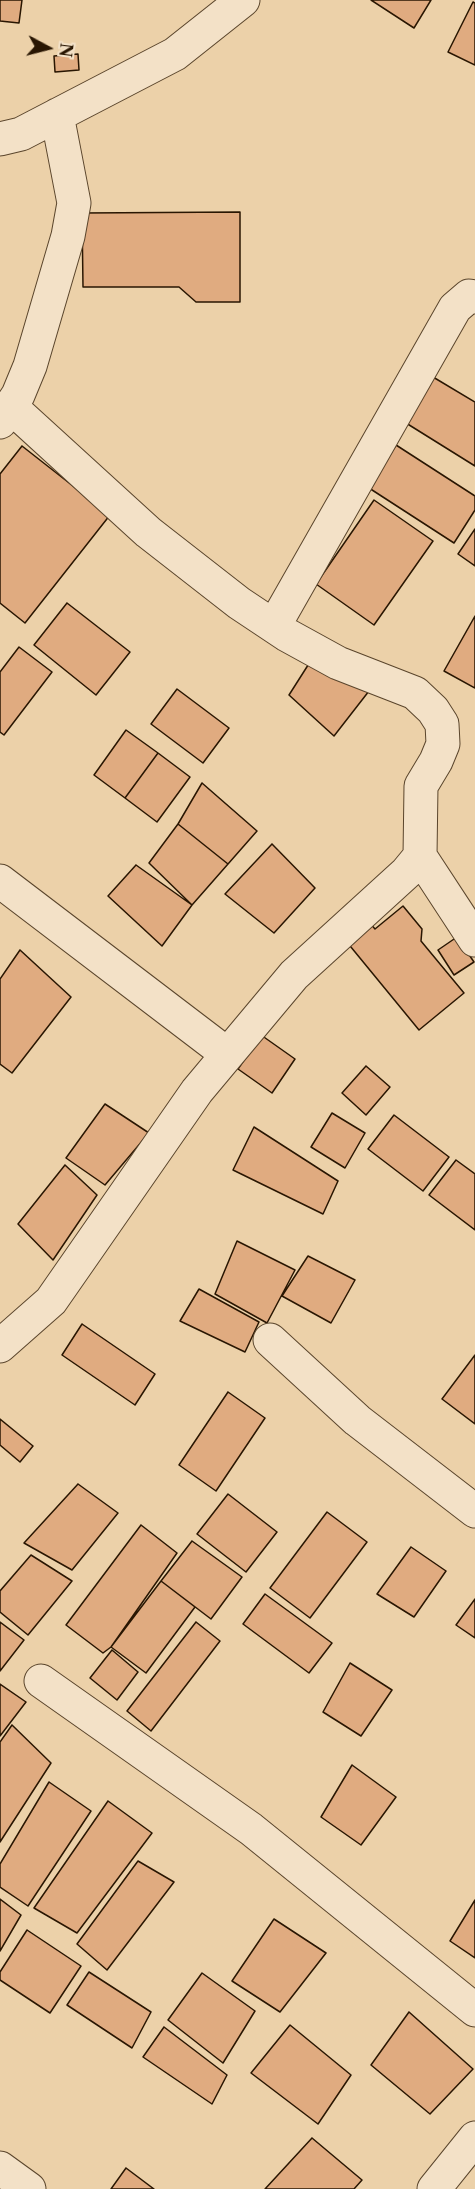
<!DOCTYPE html>
<style>
body{margin:0}
#map{position:relative;width:475px;height:2189px;overflow:hidden;background:#ecd1a9;font-family:"Libre Caslon Text",serif}
canvas{display:block}
.north{position:absolute;left:18px;top:18px;width:60px;height:60px;-webkit-text-stroke:4px #f3e1c7;paint-order:stroke;rotate:97deg;font-size:16px;font-weight:700;line-height:24px;text-align:center;color:#291602}
.north::after{content:'';display:block;margin:auto;width:21px;height:27px;background:#291602;clip-path:polygon(50% 0,100% 100%,50% 72%,0 100%)}
</style>
<div id="map">
<canvas width="475" height="2189"></canvas>
<div class="north">N</div>
</div>
<script>
const context = document.querySelector('canvas').getContext('2d');
context.lineJoin = 'round';
function fill(path, color) { context.fillStyle = color; context.fill(path, 'evenodd'); }
const toPath = rows => new Path2D(rows.map(r => 'M' + r).join(''));
function trace(path, color, width, dash) { context.strokeStyle = color; context.lineWidth = width; context.lineCap = dash ? 'butt' : 'round'; context.setLineDash(dash || []); context.stroke(path); }
const building = toPath([
 [0,0,22,0,19,23,0,21,0,0],
 [371,0,431,0,414,28,371,0],
 [473,2,475,3,475,65,448,52,473,2],
 [78,54,79,70,55,72,54,56,78,54],
 [240,212,240,302,196,302,179,287,83,287,82,213,240,212],
 [433,377,475,402,475,466,406,423,433,377],
 [396,445,475,496,475,510,454,543,369,488,396,445],
 [22,446,110,515,25,623,0,603,0,474,22,446],
 [374,500,433,541,374,625,316,584,374,500],
 [475,529,475,566,458,554,475,529],
 [67,603,130,652,96,695,34,645,67,603],
 [475,616,475,688,444,671,475,616],
 [19,647,52,672,4,735,0,732,0,672,19,647],
 [310,662,369,691,334,736,289,695,310,662],
 [177,689,229,728,203,763,151,724,177,689],
 [126,730,158,753,125,798,94,775,126,730],
 [158,753,190,777,157,822,125,798,158,753],
 [202,783,257,831,228,864,178,824,202,783],
 [178,824,228,864,192,905,149,863,178,824],
 [272,844,315,888,274,933,225,894,272,844],
 [136,865,192,905,162,946,108,896,136,865],
 [403,906,422,929,421,941,464,993,419,1030,346,941,369,922,375,929,403,906],
 [457,937,474,962,454,975,438,950,457,937],
 [20,950,71,997,12,1073,0,1064,0,979,20,950],
 [261,1035,295,1059,272,1093,238,1069,261,1035],
 [366,1066,390,1087,366,1115,342,1093,366,1066],
 [105,1104,149,1133,105,1185,66,1158,105,1104],
 [332,1113,365,1133,345,1168,311,1147,332,1113],
 [394,1115,449,1157,423,1191,368,1149,394,1115],
 [254,1127,338,1181,323,1214,233,1170,254,1127],
 [456,1160,475,1174,475,1230,429,1195,456,1160],
 [65,1165,97,1195,53,1260,18,1224,65,1165],
 [237,1241,295,1270,267,1323,215,1294,237,1241],
 [308,1256,355,1280,331,1323,282,1296,308,1256],
 [199,1289,259,1322,245,1352,180,1321,199,1289],
 [82,1324,155,1374,135,1405,62,1355,82,1324],
 [475,1355,475,1424,442,1399,475,1355],
 [228,1392,265,1418,216,1491,179,1465,228,1392],
 [0,1419,33,1446,20,1462,0,1445,0,1419],
 [78,1484,118,1513,72,1570,24,1543,78,1484],
 [228,1494,277,1532,246,1572,197,1534,228,1494],
 [327,1512,367,1542,310,1618,270,1588,327,1512],
 [141,1525,177,1553,111,1647,103,1653,66,1625,141,1525],
 [192,1541,242,1577,211,1619,161,1581,192,1541],
 [411,1547,446,1571,414,1617,377,1594,411,1547],
 [31,1555,72,1581,28,1635,0,1612,0,1591,31,1555],
 [161,1581,195,1607,146,1673,111,1647,161,1581],
 [265,1594,332,1643,309,1673,243,1624,265,1594],
 [475,1599,475,1638,456,1625,475,1599],
 [0,1622,24,1640,0,1671,0,1622],
 [196,1622,220,1641,151,1731,127,1711,196,1622],
 [112,1650,138,1672,117,1700,90,1678,112,1650],
 [350,1663,392,1690,361,1736,323,1712,350,1663],
 [0,1684,26,1702,0,1736,0,1684],
 [12,1725,51,1763,0,1842,0,1742,12,1725],
 [352,1765,396,1797,361,1845,321,1817,352,1765],
 [49,1782,91,1811,28,1906,0,1887,0,1864,49,1782],
 [108,1801,152,1833,77,1933,34,1908,108,1801],
 [138,1861,174,1882,107,1970,77,1944,138,1861],
 [0,1899,21,1915,0,1951,0,1899],
 [475,1900,475,1958,450,1941,475,1900],
 [274,1919,326,1953,280,2012,232,1981,274,1919],
 [27,1930,81,1966,50,2013,0,1980,0,1972,27,1930],
 [89,1972,151,2012,132,2048,67,2005,89,1972],
 [202,1973,255,2011,223,2063,168,2020,202,1973],
 [409,2012,473,2069,430,2114,371,2065,409,2012],
 [290,2025,351,2075,318,2124,251,2073,290,2025],
 [164,2027,227,2075,212,2104,143,2057,164,2027],
 [312,2138,362,2180,354,2189,265,2189,312,2138],
 [126,2168,154,2189,111,2189,126,2168]
]);
const minor = toPath([
 [0,139,21,134,175,54,243,0],
 [0,422,18,395,30,366,68,236,74,203,57,115],
 [274,626,455,308,469,296,475,297],
 [420,856,475,940],
 [0,881,227,1054],
 [270,1340,357,1420,475,1511],
 [0,1346,51,1301,197,1091,294,975,406,873,420,856,421,786,436,761,443,744,442,724,433,710,415,693,338,663,287,635,239,603,148,532,11,407],
 [41,1681,251,1829,475,2010],
 [0,2168,29,2189],
 [434,2189,475,2138]
]);
fill(building, '#e0ab80');
trace(building, '#291602', 1.5);
trace(minor, '#5a452c', 35);
trace(minor, '#f3e1c7', 33);
</script>
